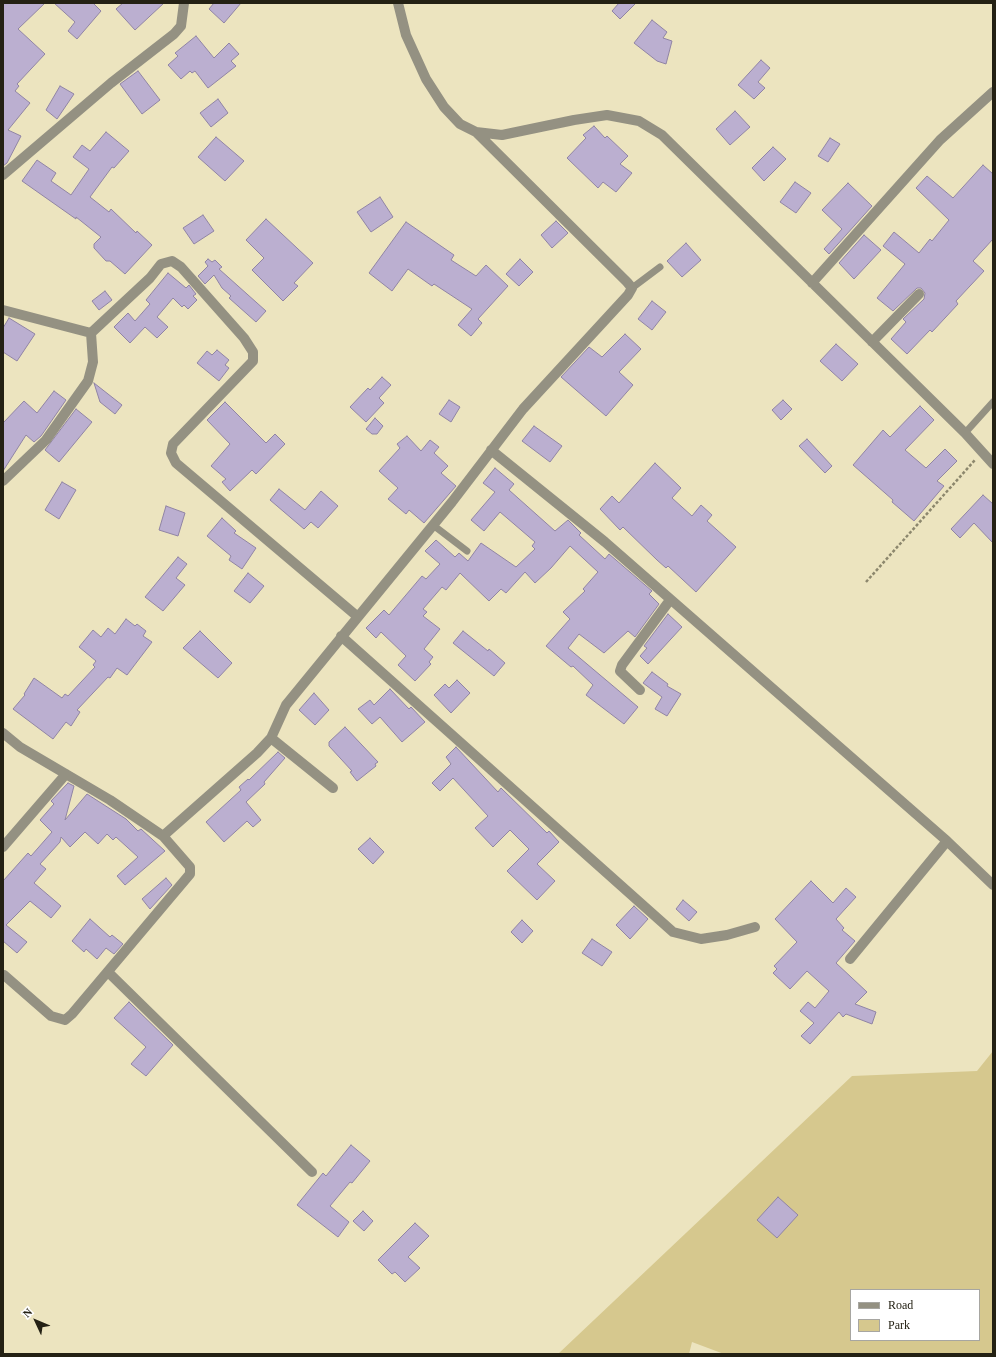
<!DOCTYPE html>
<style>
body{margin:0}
#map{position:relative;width:996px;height:1357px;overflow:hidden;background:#ece4bf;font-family:"Times New Roman",serif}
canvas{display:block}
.frame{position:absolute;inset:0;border:4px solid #242114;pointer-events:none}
.legend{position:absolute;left:850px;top:1289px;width:130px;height:52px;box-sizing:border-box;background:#fff;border:1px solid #a7a6a1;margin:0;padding:5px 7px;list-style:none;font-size:12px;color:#242114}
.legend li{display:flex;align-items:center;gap:8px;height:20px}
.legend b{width:20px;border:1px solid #a7a6a1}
.north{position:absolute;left:16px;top:1301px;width:40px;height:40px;-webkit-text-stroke:3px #fff;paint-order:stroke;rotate:314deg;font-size:11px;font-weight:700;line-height:16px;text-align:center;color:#242114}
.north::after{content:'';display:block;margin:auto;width:14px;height:18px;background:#242114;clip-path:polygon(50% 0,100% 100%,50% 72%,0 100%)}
</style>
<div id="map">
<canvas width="996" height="1357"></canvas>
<div class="frame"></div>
<ul class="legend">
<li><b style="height:5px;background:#949182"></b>Road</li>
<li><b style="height:11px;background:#d6c88e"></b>Park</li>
</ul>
<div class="north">N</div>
</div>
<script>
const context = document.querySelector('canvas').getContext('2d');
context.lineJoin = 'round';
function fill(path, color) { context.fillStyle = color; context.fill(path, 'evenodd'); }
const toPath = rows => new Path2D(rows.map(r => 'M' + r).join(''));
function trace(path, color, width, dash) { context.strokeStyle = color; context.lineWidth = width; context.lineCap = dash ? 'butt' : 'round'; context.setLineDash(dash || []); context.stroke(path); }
const green = toPath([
 [993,1051,993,1354,724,1354,692,1342,689,1354,558,1354,852,1076,977,1071],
 [851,1290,979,1290,979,1340,851,1340]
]);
const building = toPath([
 [3,3,45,3,18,29,45,54,17,84,19,86,15,91,30,103,8,130,21,136,7,163,3,166,3,3],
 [54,3,93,3,101,11,77,39,68,31,75,22,54,3],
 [123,3,164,3,135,30,116,9,123,3],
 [214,3,241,3,224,23,209,9,214,3],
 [619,3,636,3,620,19,612,11,619,3],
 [652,20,667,32,663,38,672,41,666,64,657,61,634,43,652,20],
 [196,36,214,58,229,43,239,54,231,61,236,66,208,88,195,71,192,73,190,71,181,79,168,65,178,56,175,53,196,36],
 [761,60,770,68,758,82,765,88,754,99,738,85,761,60],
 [138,71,160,100,142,114,120,84,138,71],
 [60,86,74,94,57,119,46,110,60,86],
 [218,99,228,113,211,127,200,113,218,99],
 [735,111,750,127,730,145,716,129,735,111],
 [594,126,605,138,607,136,628,156,620,164,632,173,616,192,603,182,598,188,567,158,586,138,583,135,594,126],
 [106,132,129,151,114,168,112,167,90,197,109,212,111,209,136,233,137,231,152,245,125,274,110,261,106,261,94,248,94,244,101,237,76,217,76,219,22,181,37,160,56,173,51,181,71,195,89,169,73,157,82,145,90,151,106,132],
 [216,137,244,161,225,181,198,157,216,137],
 [830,138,840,144,828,162,818,156,830,138],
 [773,147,786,159,764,181,752,168,773,147],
 [983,165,993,174,993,239,973,261,984,271,956,301,958,304,932,332,930,330,907,354,891,339,906,322,903,319,924,299,925,293,921,288,917,288,893,311,877,298,905,264,883,246,894,232,919,253,930,239,932,241,949,220,916,188,927,176,953,198,983,165],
 [795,182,811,193,796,213,780,202,795,182],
 [848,183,872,206,829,254,824,249,842,229,822,210,848,183],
 [380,197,393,217,371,232,357,212,380,197],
 [203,215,214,231,194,244,183,228,203,215],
 [266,219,313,263,294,283,298,286,283,301,252,270,264,258,246,240,266,219],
 [556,221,568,233,552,248,541,235,556,221],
 [406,222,454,255,451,260,476,276,486,265,508,286,478,319,482,323,471,336,458,325,472,309,434,284,432,286,408,269,392,291,369,273,406,222],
 [864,235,881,250,854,279,839,263,864,235],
 [686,243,701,260,682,277,667,261,686,243],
 [208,259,212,262,215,260,222,267,219,269,266,311,256,322,229,298,231,296,222,288,214,275,205,284,198,276,208,266,205,262,208,259],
 [520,259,533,272,519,286,506,274,520,259],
 [168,273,186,288,189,285,196,294,193,296,197,300,188,309,184,305,182,307,173,298,157,317,168,327,157,338,145,327,130,343,114,327,128,313,135,321,150,304,146,300,168,273],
 [105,291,112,300,99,310,92,301,105,291],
 [652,301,666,312,652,330,638,319,652,301],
 [9,318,35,334,17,361,3,352,3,328,9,318],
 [625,334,641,349,619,372,633,385,606,416,561,377,589,347,602,357,625,334],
 [836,344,858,364,842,381,820,361,836,344],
 [217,350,229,360,225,365,229,368,219,381,197,363,207,351,212,355,217,350],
 [382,377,391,385,379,398,384,403,366,422,350,407,368,388,370,390,382,377],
 [94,383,122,405,115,414,100,402,94,383],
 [54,391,66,400,41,436,34,442,26,435,3,471,3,423,24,401,37,413,54,391],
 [449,400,460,407,451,422,439,414,449,400],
 [783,400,792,409,781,420,772,410,783,400],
 [225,402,266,443,275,434,285,444,256,474,252,470,230,491,222,482,226,479,211,466,230,444,207,420,225,402],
 [920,406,934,420,905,450,926,468,945,449,957,461,937,481,944,486,914,521,892,502,893,500,853,465,883,430,890,437,920,406],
 [76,409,92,422,59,462,45,450,76,409],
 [375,418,383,426,377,434,372,434,366,429,375,418],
 [534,426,562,446,550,462,522,441,534,426],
 [407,436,421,451,430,440,439,447,434,453,448,466,441,473,456,486,424,523,409,510,406,514,388,499,398,488,379,471,400,448,397,444,407,436],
 [807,439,832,466,825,473,799,446,807,439],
 [655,463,681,488,672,498,692,516,701,505,712,515,707,521,736,547,696,592,668,566,666,568,657,560,623,527,620,530,600,509,612,496,619,503,655,463],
 [495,468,514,484,509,490,555,531,568,520,581,533,579,535,605,559,609,554,652,591,649,594,659,604,635,637,628,631,604,653,579,634,568,648,638,707,624,724,586,695,593,685,573,666,571,667,546,646,570,619,563,612,585,591,583,589,598,572,570,546,551,568,535,583,525,572,506,593,501,589,489,601,460,573,446,590,442,587,423,609,427,612,423,616,440,629,424,649,433,657,429,662,431,664,415,681,398,665,406,656,381,632,376,638,366,628,384,610,389,615,422,576,426,579,440,564,425,551,436,540,455,557,459,553,468,561,481,543,516,567,535,549,532,546,535,542,500,512,484,531,471,520,495,492,483,483,495,468],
 [62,482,76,490,59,519,45,510,62,482],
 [279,489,305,510,321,491,338,506,318,528,311,522,304,529,270,500,279,489],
 [983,495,993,504,993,543,974,523,960,538,951,529,983,495],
 [166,506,185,513,178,536,159,530,166,506],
 [222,518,236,531,234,533,256,548,242,569,229,560,231,556,207,536,222,518],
 [178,557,187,564,176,578,185,585,163,611,145,597,178,557],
 [248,573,264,586,250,603,234,591,248,573],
 [668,614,682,627,648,664,640,656,647,648,644,646,668,614],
 [126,619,135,626,137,624,146,631,143,636,152,642,127,675,117,668,110,678,108,677,77,710,80,712,71,726,66,722,53,739,13,709,25,695,24,694,34,678,62,698,65,694,68,696,95,667,93,665,96,661,79,647,93,630,101,637,108,628,115,634,126,619],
 [200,631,232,663,218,678,183,648,200,631],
 [463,631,488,651,489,649,505,663,494,676,453,643,463,631],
 [652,672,668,684,667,686,681,694,667,716,655,709,662,697,643,683,652,672],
 [457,680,470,693,451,713,434,695,445,684,449,688,457,680],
 [390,689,409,709,411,707,425,722,402,742,380,717,372,724,358,709,370,700,374,705,390,689],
 [314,693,329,710,315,725,299,710,314,693],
 [345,727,378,762,375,764,376,766,357,781,350,772,352,771,329,746,329,742,345,727],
 [456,747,498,792,501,788,547,833,549,831,559,842,537,864,555,881,537,900,507,871,529,849,510,830,493,847,475,828,488,816,453,778,440,791,432,783,451,764,446,757,456,747],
 [278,752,285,758,264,782,265,784,246,802,261,820,253,827,247,821,224,842,206,822,241,790,239,787,248,779,249,780,278,752],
 [68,783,74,786,65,820,87,794,126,819,138,831,141,829,165,851,125,885,117,876,138,857,116,837,113,840,107,834,98,844,85,832,70,847,61,837,60,842,40,864,46,869,34,883,61,906,51,918,30,901,6,925,27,942,17,953,3,941,3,881,28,853,31,856,52,832,40,820,54,804,51,801,68,783],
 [370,838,384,852,373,864,358,849,370,838],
 [166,878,172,885,150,909,142,899,166,878],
 [811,881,833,903,846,888,856,897,836,919,844,928,842,930,855,941,836,963,867,992,855,1004,876,1012,872,1024,846,1014,843,1017,839,1012,810,1044,801,1036,814,1023,800,1011,808,1002,815,1008,829,991,807,971,790,989,773,973,777,969,774,966,797,942,775,919,811,881],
 [683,900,697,912,689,921,676,909,683,900],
 [634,906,648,919,630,939,616,925,634,906],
 [90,919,110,937,112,935,123,944,114,954,106,948,97,959,86,949,84,952,72,941,90,919],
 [522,920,533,931,522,943,511,932,522,920],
 [592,939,612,952,602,966,582,953,592,939],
 [129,1002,173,1045,146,1076,131,1064,146,1047,114,1018,129,1002],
 [351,1145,370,1161,352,1183,350,1182,330,1206,349,1222,338,1237,297,1205,323,1173,326,1176,351,1145],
 [778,1197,798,1215,777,1238,757,1220,778,1197],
 [363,1211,373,1221,364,1231,353,1221,363,1211],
 [415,1223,429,1236,408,1257,420,1268,405,1282,395,1272,392,1274,378,1260,415,1223]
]);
const path = toPath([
 [866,582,975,460]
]);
const lane = toPath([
 [632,288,660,267],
 [965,433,993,402],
 [433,525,467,551]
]);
const street = toPath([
 [398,3,406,35,426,79,444,107,460,124,476,132,502,135,574,120,607,115,639,121,662,135,965,433,993,464],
 [3,175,111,83,174,34,181,26,184,3],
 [812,283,940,140,993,92],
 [3,310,91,333],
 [872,342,919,294],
 [491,450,605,542,947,841],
 [3,481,46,440,88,381,93,362,91,333,150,278,161,264,172,261,181,267,244,338,253,352,253,361,173,444,171,453,176,463,358,617],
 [341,636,673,932,701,939,727,935,755,927],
 [640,690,620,671,622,665,670,600],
 [3,733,20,747,110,800,163,836],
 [271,738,333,788],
 [3,847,66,774],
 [850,959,947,841,993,885],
 [108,972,312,1172],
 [4,975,51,1016,65,1020,72,1014,190,874,190,867,163,836,257,753,271,738,286,705,452,502,523,409,628,295,632,288,627,282,476,132]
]);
fill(green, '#d6c88e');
fill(building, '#bbafd0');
trace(building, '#9084a4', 1);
trace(path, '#8c876d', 2.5, [3, 2]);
trace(lane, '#949182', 7);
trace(street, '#949182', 10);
</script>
